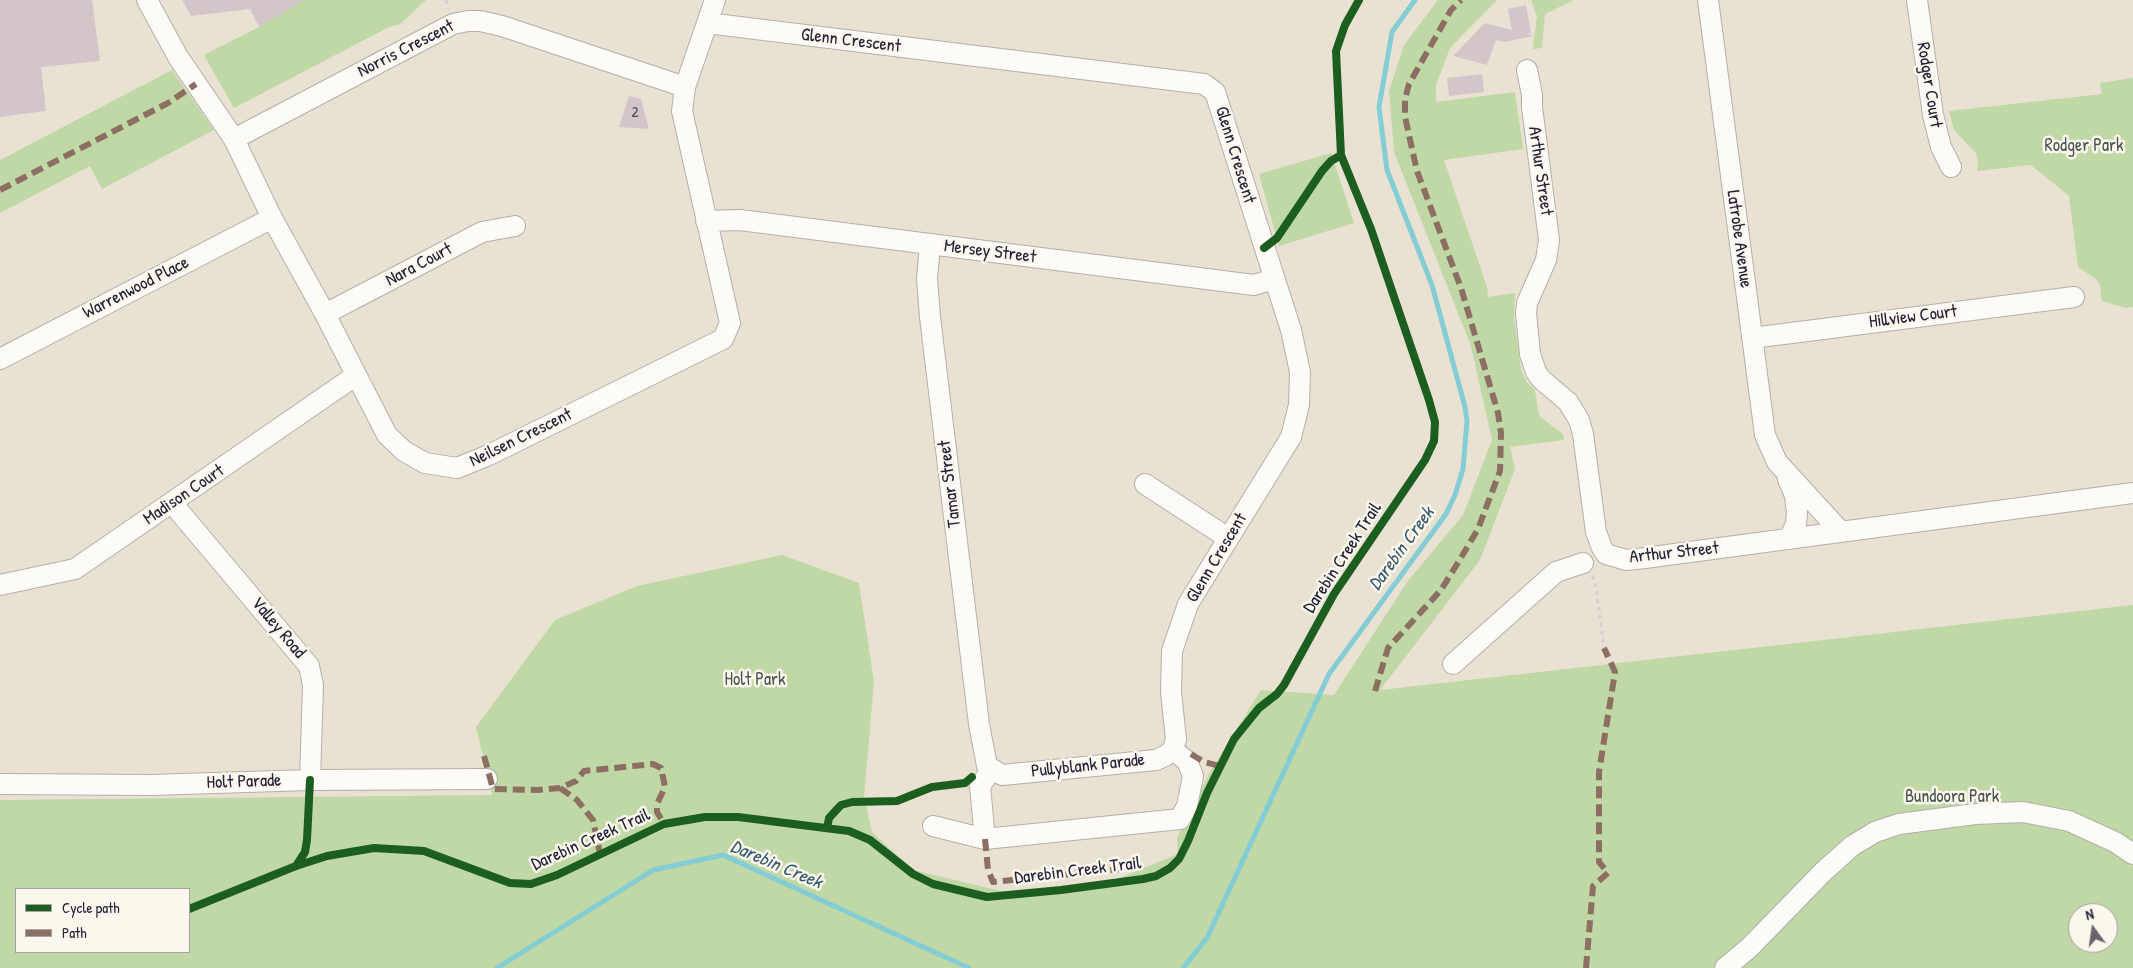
<!DOCTYPE html>
<style>
body{margin:0}
#map{position:relative;width:2133px;height:968px;overflow:hidden;background:#e9e2d3;font-family:"Patrick Hand",sans-serif}
canvas{display:block}
.legend{position:absolute;left:15px;top:888px;width:175px;height:65px;box-sizing:border-box;background:#fbf7ec;border:1px solid #a4a2a5;margin:0;padding:6px 9px;list-style:none;font-size:15px;color:#22223b}
.legend li{display:flex;align-items:center;gap:10px;height:25px}
.legend b{width:25px;border:1px solid #a4a2a5}
.north{position:absolute;left:2068px;top:903px;width:50px;height:50px;box-sizing:border-box;background:#fbf7ec;border:1px solid #a4a2a5;border-radius:50%;rotate:346deg;font-size:14px;font-weight:700;line-height:20px;text-align:center;color:#22223b}
.north::after{content:'';display:block;margin:auto;width:18px;height:22px;background:#686570;clip-path:polygon(50% 0,100% 100%,50% 72%,0 100%)}
</style>
<div id="map">
<canvas width="2133" height="968"></canvas>
<ul class="legend">
<li><b style="height:6px;background:#1b5e20"></b>Cycle path</li>
<li><b style="height:6px;background:#8d6e63"></b>Path</li>
</ul>
<div class="north">N</div>
</div>
<script>
const context = document.querySelector('canvas').getContext('2d');
context.lineJoin = 'round';
function fill(path, color) { context.fillStyle = color; context.fill(path, 'evenodd'); }
const toPath = rows => new Path2D(rows.map(r => 'M' + r).join(''));
function trace(path, color, width, dash) { context.strokeStyle = color; context.lineWidth = width; context.lineCap = dash ? 'butt' : 'round'; context.setLineDash(dash || []); context.stroke(path); }
function write(font, color, halo, rows, align = 'center') {
  context.font = font + ' "Patrick Hand",sans-serif'; context.lineWidth = 5; context.setLineDash([]); context.textBaseline = 'middle'; context.strokeStyle = halo; context.fillStyle = color; for (const [text, x, y, turn = 0] of rows) {
    context.save(); context.translate(x, y); context.rotate((+turn || 0) * Math.PI / 180); context.textAlign = isNaN(turn) ? turn : align; if (halo) context.strokeText(text, 0, 0); context.fillText(text, 0, 0); context.restore();
  }
}
const green = toPath([
 [299,0,426,0,400,24,389,27,234,108,204,55,259,27,290,8],
 [1438,0,1497,0,1450,48,1436,85,1436,102,1515,92,1523,149,1444,160,1488,290,1487,297,1515,293,1514,318,1521,369,1526,381,1535,390,1539,416,1563,434,1564,440,1510,447,1515,469,1480,560,1380,690,2133,605,2133,968,0,968,0,800,492,795,476,727,555,620,637,586,782,555,859,583,874,682,864,797,872,832,913,870,1005,892,1112,881,1178,854,1177,838,1211,770,1261,690,1334,695,1407,582,1463,515,1492,440,1471,346,1394,152,1389,91,1404,45],
 [16,889,189,889,189,952,16,952],
 [2078,913,2108,913,2108,943,2078,943],
 [1531,0,1574,0,1545,14,1542,48,1533,49,1537,16],
 [172,70,214,130,102,189,90,166,0,213,0,160],
 [2133,78,2133,307,2126,308,2102,301,2100,285,2096,279,2078,267,2069,196,2031,165,1977,171,1978,162,1976,153,1954,130,1949,111,2102,94,2100,83],
 [1331,153,1354,223,1279,246,1259,174]
]);
const stream = toPath([
 [497,968,653,870,723,855,969,968],
 [1183,968,1207,938,1329,674,1446,514,1455,495,1463,469,1467,421,1465,407,1432,285,1387,170,1379,107,1392,32,1415,0]
]);
const building = toPath([
 [0,0,92,0,100,61,41,67,46,111,0,117],
 [182,0,304,0,259,27,250,9,191,16],
 [1526,5,1531,33,1526,34,1533,36,1504,42,1496,40,1487,65,1453,56,1485,23,1512,30,1508,9],
 [1482,74,1484,92,1449,96,1447,78],
 [629,96,641,99,649,129,619,127]
]);
const path = toPath([
 [446,0,448,9],
 [1592,576,1595,581,1604,648]
]);
const minor = toPath([
 [147,0,178,57,234,139,453,24,468,21,480,21,502,26,685,87,715,0],
 [1708,0,1765,435,1777,462,1841,532],
 [1917,0,1933,115,1941,147,1951,167],
 [707,23,1204,84,1215,92,1291,330,1300,372,1299,405,1291,437,1188,604,1172,651,1171,692,1176,739,1173,750,1165,756,1156,760,1002,775,987,766,979,724,930,317,927,279,930,245],
 [1527,70,1532,95,1532,107,1549,240,1546,260,1527,303,1526,313,1530,354,1536,372,1541,379,1568,402,1579,420,1583,434,1596,532,1602,548,1606,554,1626,560,1645,558,2133,493],
 [234,139,272,218,325,314,387,435,404,451,425,463,457,468,489,455,723,339,730,323,682,111,685,87],
 [706,221,740,220,1254,285,1273,279],
 [325,314,482,232,515,226],
 [1752,338,2074,297],
 [0,359,272,218],
 [1788,479,1795,496,1797,513,1796,524,1789,539],
 [1145,484,1228,538],
 [172,503,309,666,313,685,310,780],
 [0,585,75,569,355,376],
 [1453,664,1556,572,1583,563],
 [0,784,151,785,310,780,487,779],
 [933,826,985,839,1180,819,1187,806,1193,776,1187,761,1173,750],
 [985,839,980,786,991,770],
 [1725,968,1749,948,1824,871,1852,846,1875,832,1899,824,1975,814,2023,812,2069,821,2115,842,2133,854]
]);
const quiet = toPath([
 [0,190,168,103,196,84],
 [1375,691,1388,648,1441,590,1459,561,1478,529,1500,471,1501,433,1498,413,1461,288,1417,171,1405,117,1405,99,1409,84,1451,10,1461,0],
 [1191,754,1204,762,1220,766],
 [484,756,493,789,537,790,560,788,576,781,584,771,653,764,661,768,665,787,657,804,657,812,664,824],
 [560,788,577,800,593,820,600,854],
 [985,839,988,870,993,882,1121,869,1121,865,1131,863],
 [1586,968,1593,886,1608,873,1599,862,1599,772,1615,672,1604,648]
]);
const cycleway = toPath([
 [1264,248,1277,238,1322,171,1331,161,1341,155],
 [827,828,829,818,841,805,852,802,897,801,932,787,965,783,972,777],
 [296,866,305,852,307,840,310,780],
 [189,909,296,866,327,856,374,848,424,851,510,883,531,884,557,875,664,824,705,817,738,817,849,831,870,840,913,874,933,884,987,897,1061,890,1143,879,1156,876,1170,868,1179,859,1188,841,1207,793,1234,739,1259,708,1277,694,1284,685,1334,594,1425,460,1434,441,1435,422,1429,400,1371,229,1341,155,1336,51,1345,25,1359,0]
]);
const numberNames = [
 ["2",635,113]
];
const streetNames = [
 ["Glenn Crescent",851,41,7],
 ["Norris Crescent",406,49,-27],
 ["Rodger Court",1929,85,81],
 ["Glenn Crescent",1235,155,73],
 ["Arthur Street",1540,171,82],
 ["Latrobe Avenue",1739,239,82],
 ["Mersey Street",990,252,7],
 ["Nara Court",419,265,-28],
 ["Warrenwood Place",136,288,-27],
 ["Hillview Court",1913,317,-7],
 ["Neilsen Crescent",521,438,-26],
 ["Tamar Street",950,484,-97],
 ["Madison Court",184,495,-34],
 ["Arthur Street",1674,553,-6],
 ["Glenn Crescent",1217,558,-59],
 ["Darebin Creek Trail",1343,558,-57],
 ["Valley Road",278,628,50],
 ["Pullyblank Parade",1088,766,-6],
 ["Holt Parade",244,782,-2],
 ["Darebin Creek Trail",591,840,-24],
 ["Darebin Creek Trail",1078,871,-7]
];
const parkNames = [
 ["Rodger Park",2084,146],
 ["Holt Park",755,680],
 ["Bundoora Park",1952,797]
];
const waterNames = [
 ["Darebin Creek",1402,549,-54],
 ["Darebin Creek",776,865,23]
];
fill(green, '#bfd8a6');
trace(stream, '#84cdd4', 5);
fill(building, '#d2c6cb');
trace(minor, '#b3afa8', 22);
trace(path, '#d3d1cf', 3, [4, 4]);
trace(minor, '#fcfbf8', 20);
trace(quiet, '#8d6e63', 6, [12, 6]);
trace(cycleway, '#1b5e20', 8);
write('15px', '#4e4b5f', null, numberNames);
write('18px', '#22223b', '#fbf7ec', streetNames);
write('18px', '#475650', '#fbf7ec', parkNames);
write('italic 19px', '#355b71', '#fbf7ec', waterNames);
</script>
